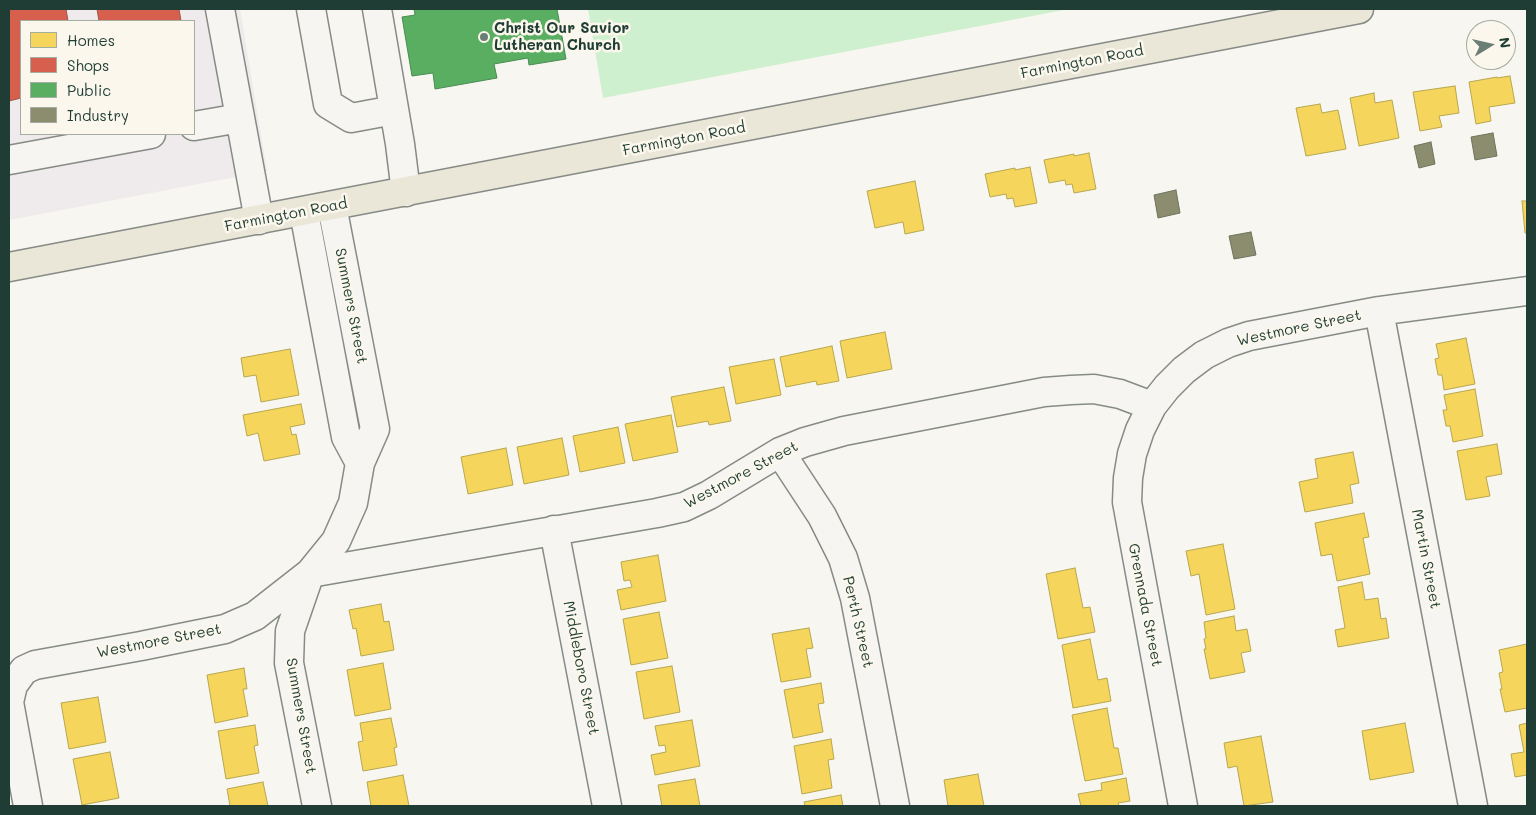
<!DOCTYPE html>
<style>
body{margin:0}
#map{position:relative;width:1536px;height:815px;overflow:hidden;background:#f8f6f0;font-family:Mali,sans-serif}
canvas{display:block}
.frame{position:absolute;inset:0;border:10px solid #1f3d34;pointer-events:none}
.legend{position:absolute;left:20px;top:20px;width:175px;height:115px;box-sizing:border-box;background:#fbf7ec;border:1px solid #a3ada2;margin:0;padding:6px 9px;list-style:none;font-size:15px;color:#1f3d34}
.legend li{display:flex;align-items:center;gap:10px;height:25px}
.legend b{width:25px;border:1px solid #a3ada2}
.north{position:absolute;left:1466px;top:20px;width:50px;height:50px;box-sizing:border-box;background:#fbf7ec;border:1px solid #a3ada2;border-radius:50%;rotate:81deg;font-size:14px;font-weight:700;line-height:20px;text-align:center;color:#1f3d34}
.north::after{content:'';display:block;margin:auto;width:18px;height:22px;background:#6b7e76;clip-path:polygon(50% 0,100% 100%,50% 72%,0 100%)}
</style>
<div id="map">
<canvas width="1536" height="815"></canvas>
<div class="frame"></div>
<ul class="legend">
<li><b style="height:14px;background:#f6d55c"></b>Homes</li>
<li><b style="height:14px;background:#d6604d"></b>Shops</li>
<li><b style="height:14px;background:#5aae61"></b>Public</li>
<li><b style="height:14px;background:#8c8c6e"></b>Industry</li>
</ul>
<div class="north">N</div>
</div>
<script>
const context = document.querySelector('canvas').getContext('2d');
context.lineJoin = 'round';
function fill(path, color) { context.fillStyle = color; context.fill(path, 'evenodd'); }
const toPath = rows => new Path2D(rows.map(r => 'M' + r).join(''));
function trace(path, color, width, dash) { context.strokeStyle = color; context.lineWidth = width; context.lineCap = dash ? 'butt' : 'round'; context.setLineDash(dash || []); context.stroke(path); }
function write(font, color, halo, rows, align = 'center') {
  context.font = font + ' Mali,sans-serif'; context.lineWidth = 5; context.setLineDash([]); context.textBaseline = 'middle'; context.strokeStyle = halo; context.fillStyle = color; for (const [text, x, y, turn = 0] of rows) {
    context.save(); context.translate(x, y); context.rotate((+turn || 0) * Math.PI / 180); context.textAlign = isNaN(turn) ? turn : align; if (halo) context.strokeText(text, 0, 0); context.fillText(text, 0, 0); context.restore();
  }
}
const built = toPath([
 [9,9,240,9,267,171,9,220],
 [21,21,194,21,194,134,21,134]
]);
const green = toPath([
 [588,9,1069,9,603,98]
]);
const homes = toPath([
 [1510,76,1515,103,1489,107,1491,121,1476,124,1469,82,1497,77,1497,78,1510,76],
 [1455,86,1459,113,1439,116,1442,127,1420,131,1413,92,1455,86],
 [1374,93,1375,103,1392,100,1399,138,1359,146,1350,98,1374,93],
 [1320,104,1322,113,1338,110,1346,149,1306,156,1296,108,1320,104],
 [1089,153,1096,189,1074,193,1072,184,1066,185,1065,180,1049,183,1044,160,1074,154,1074,156,1089,153],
 [1030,167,1037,203,1015,207,1013,198,1007,199,1006,194,990,197,985,174,1015,168,1015,170,1030,167],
 [915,181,924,230,905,234,903,222,875,228,867,191,915,181],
 [1522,201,1527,201,1527,233,1525,233,1522,201],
 [885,332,892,369,847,378,840,341,885,332],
 [1466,338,1475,384,1444,390,1442,375,1438,375,1435,359,1439,358,1436,344,1466,338],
 [832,346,839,381,817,385,816,381,786,387,780,357,832,346],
 [290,349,299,395,261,402,256,375,244,377,241,358,290,349],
 [774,359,781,395,736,404,729,367,774,359],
 [724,387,731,421,709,425,708,421,677,427,671,397,724,387],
 [1475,389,1483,436,1453,442,1450,426,1446,426,1443,410,1447,410,1444,395,1475,389],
 [301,404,305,424,290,427,292,435,296,434,300,454,264,461,258,433,247,436,243,415,301,404],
 [671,415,678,452,633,461,625,424,671,415],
 [618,427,625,463,580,472,573,436,618,427],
 [562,438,569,475,524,484,517,447,562,438],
 [1497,444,1502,474,1486,477,1490,496,1466,500,1457,451,1497,444],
 [506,448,513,485,468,494,461,457,506,448],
 [1353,452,1359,483,1350,485,1353,503,1305,512,1299,482,1318,478,1315,459,1353,452],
 [1364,513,1369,537,1363,538,1370,574,1337,581,1332,554,1321,556,1315,523,1364,513],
 [1223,544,1235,609,1206,615,1199,574,1191,576,1186,551,1223,544],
 [658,555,666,601,621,610,617,590,632,587,630,580,624,581,621,562,658,555],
 [1075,568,1083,608,1090,607,1095,632,1058,639,1046,574,1075,568],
 [1362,582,1365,600,1378,598,1381,619,1386,618,1389,638,1338,647,1335,630,1345,628,1338,587,1362,582],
 [381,604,384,622,389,621,394,650,361,656,356,628,353,629,349,610,381,604],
 [659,612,668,658,631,665,623,619,659,612],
 [1234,616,1236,631,1247,629,1251,651,1241,653,1245,672,1210,679,1204,649,1206,649,1204,639,1206,638,1204,622,1234,616],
 [809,628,813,648,806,649,811,677,781,682,772,634,809,628],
 [1090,639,1098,680,1107,678,1111,701,1073,708,1062,645,1090,639],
 [1527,644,1527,708,1505,712,1500,689,1502,689,1499,673,1503,672,1499,650,1527,644],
 [383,663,391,709,355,716,347,670,383,663],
 [672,666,680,712,644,719,636,672,672,666],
 [244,668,247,689,243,689,248,716,215,723,207,675,244,668],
 [821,683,824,703,818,704,823,732,793,738,784,690,821,683],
 [98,697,106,742,69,749,61,703,98,697],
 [1107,708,1114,748,1118,748,1123,774,1085,781,1072,715,1107,708],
 [391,718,397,747,394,748,397,765,363,771,358,742,363,741,360,723,391,718],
 [692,720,700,766,655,775,651,755,666,752,665,745,659,746,655,726,692,720],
 [1405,723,1414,772,1370,780,1362,731,1405,723],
 [1527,723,1527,775,1515,777,1511,754,1524,752,1519,725,1527,723],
 [255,725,258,745,254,746,259,773,226,779,218,731,255,725],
 [1261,736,1273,802,1244,806,1237,766,1228,768,1224,743,1261,736],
 [831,739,834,759,828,760,832,788,802,794,794,746,831,739],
 [110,752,119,798,82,805,73,759,110,752],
 [978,774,984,806,948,806,944,780,978,774],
 [403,775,409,806,371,806,367,782,403,775],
 [1126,778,1130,801,1118,803,1119,806,1081,806,1078,794,1102,790,1101,783,1126,778],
 [695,779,700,806,662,806,658,785,695,779],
 [263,782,268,806,230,806,227,789,263,782],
 [841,795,843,806,805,806,804,802,841,795]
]);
const shops = toPath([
 [9,9,66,9,68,21,21,21,21,98,9,101,9,9],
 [97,9,179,9,181,21,99,21,97,9]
]);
const public = toPath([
 [414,9,557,9,566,59,529,65,528,58,494,64,497,78,435,89,433,73,412,76,402,17,415,15,414,9]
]);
const industry = toPath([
 [1493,133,1497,156,1475,160,1471,137,1493,133],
 [1431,142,1435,164,1419,168,1414,146,1431,142],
 [1176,190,1180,213,1158,218,1154,195,1176,190],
 [1251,232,1256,255,1234,259,1229,236,1251,232]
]);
const minor = toPath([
 [220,9,259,220],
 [311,9,328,104,351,118,394,110],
 [377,9,400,144,406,192],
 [194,126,240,118],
 [9,160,151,134],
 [304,212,346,437,360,463],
 [1379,311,1473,806],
 [780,452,822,516,843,558,855,598,895,806],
 [554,530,607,806],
 [28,806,9,702,13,685,24,670,35,665,141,646,225,629,255,616,310,573,657,513,684,507,709,495,780,452,805,442,844,431,1044,392,1071,390,1094,389,1120,394,1152,406],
 [317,806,289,663,290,631,310,573,336,541,353,503,360,463,375,429,332,206],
 [1183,806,1127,502,1128,478,1132,454,1140,430,1152,406,1167,387,1184,370,1204,355,1228,343,1249,336,1379,311,1527,291]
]);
const major = toPath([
 [9,267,1359,9]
]);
const markers = [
 [484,37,5,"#6b7e76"]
];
const poiNames = [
 ["Christ Our Savior",494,28],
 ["Lutheran Church",494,45]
];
const streetNames = [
 ["Farmington Road",1082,62,-11],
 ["Farmington Road",684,139,-11],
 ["Farmington Road",286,215,-11],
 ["Summers Street",351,306,79],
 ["Westmore Street",1299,328,-12],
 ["Westmore Street",741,475,-28],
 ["Martin Street",1426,559,79],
 ["Grennada Street",1145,605,79],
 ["Perth Street",858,622,77],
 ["Westmore Street",159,641,-11],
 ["Middleboro Street",581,668,79],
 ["Summers Street",301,716,80]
];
fill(built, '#efeaeb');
fill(green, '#cff0ce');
fill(homes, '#f6d55c');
trace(homes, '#b6a750', 1);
fill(shops, '#d6604d');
trace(shops, '#9f5646', 1);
fill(public, '#5aae61');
trace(public, '#488c54', 1);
fill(industry, '#8c8c6e');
trace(industry, '#6b745d', 1);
trace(minor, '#868b86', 31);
trace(major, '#868b86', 31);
trace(minor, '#f6f5f1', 28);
trace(major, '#ebe7d8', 28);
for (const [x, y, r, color] of markers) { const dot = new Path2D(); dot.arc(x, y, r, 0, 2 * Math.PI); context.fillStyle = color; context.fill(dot); trace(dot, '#fbf7ec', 2); }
write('bold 15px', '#1f3d34', '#fbf7ec', poiNames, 'left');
write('15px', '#1f3d34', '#fbf7ec', streetNames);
</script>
